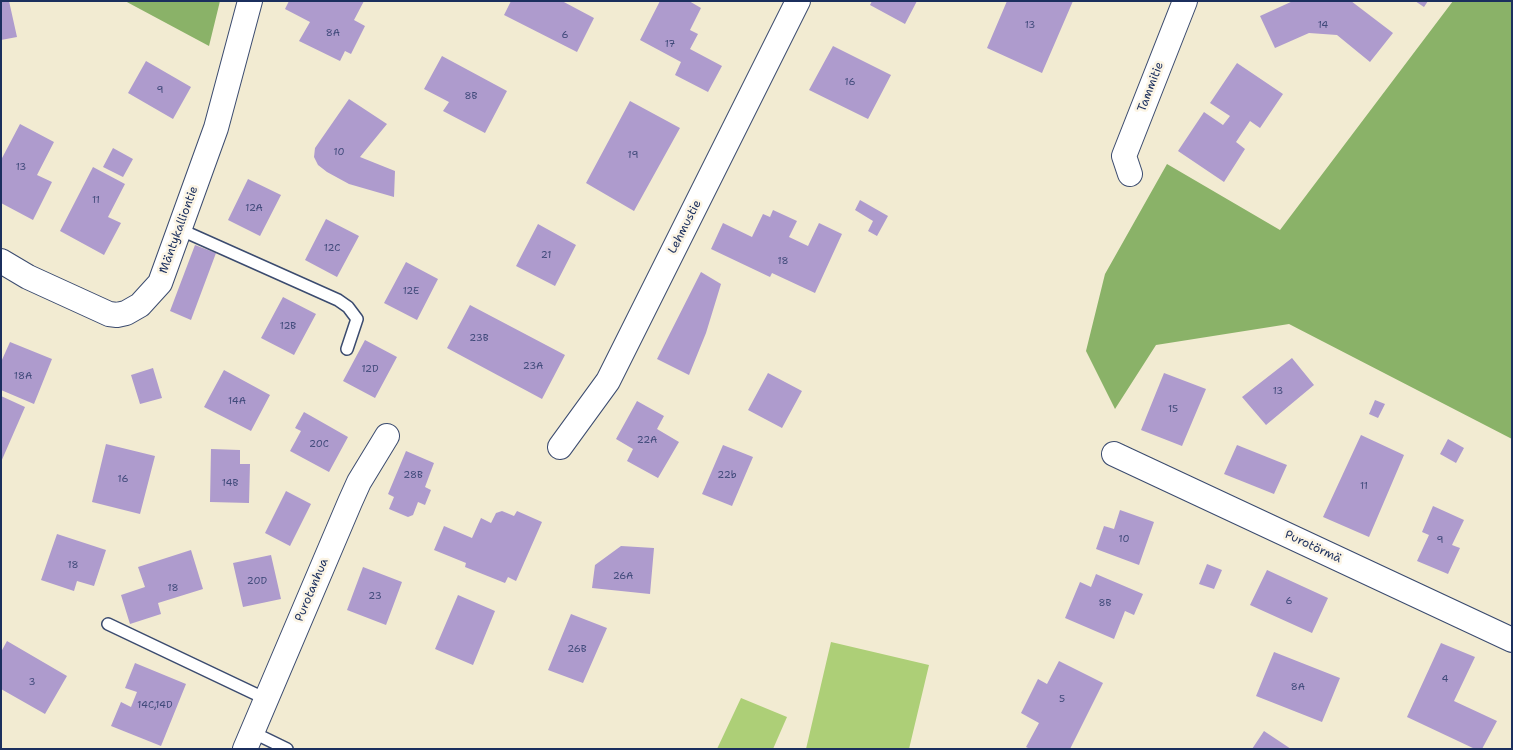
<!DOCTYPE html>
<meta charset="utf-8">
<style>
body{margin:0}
#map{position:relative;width:1513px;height:750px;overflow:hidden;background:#f2ebd2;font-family:"Shantell Sans",sans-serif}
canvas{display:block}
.frame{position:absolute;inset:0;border:2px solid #1b2f5e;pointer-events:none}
</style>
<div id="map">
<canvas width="1513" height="750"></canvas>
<div class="frame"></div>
</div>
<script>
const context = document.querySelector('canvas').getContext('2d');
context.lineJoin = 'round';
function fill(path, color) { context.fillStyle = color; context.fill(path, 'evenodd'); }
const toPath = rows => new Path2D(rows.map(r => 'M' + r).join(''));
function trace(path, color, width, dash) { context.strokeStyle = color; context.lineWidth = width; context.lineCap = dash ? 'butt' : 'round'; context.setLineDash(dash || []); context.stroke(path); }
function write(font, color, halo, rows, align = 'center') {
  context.font = font + ' "Shantell Sans",sans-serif'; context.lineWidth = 5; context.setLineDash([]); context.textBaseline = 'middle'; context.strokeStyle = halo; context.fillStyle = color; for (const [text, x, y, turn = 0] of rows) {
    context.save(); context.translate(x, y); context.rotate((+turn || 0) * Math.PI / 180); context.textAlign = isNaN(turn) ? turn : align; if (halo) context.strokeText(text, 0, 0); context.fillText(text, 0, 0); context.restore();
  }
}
const green = toPath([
 [831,642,929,665,909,749,806,749],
 [741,698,787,717,773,749,717,749]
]);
const forest = toPath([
 [125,1,220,1,209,46],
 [1453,1,1512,1,1512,439,1289,324,1156,345,1115,409,1086,351,1105,274,1167,164,1280,230]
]);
const building = toPath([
 [1,1,9,1,17,37,1,40],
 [289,1,364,1,354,20,365,26,351,54,345,51,340,61,299,41,310,22,285,9],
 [511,1,562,1,594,18,577,52,504,15],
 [660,1,689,1,701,8,690,30,698,34,690,49,722,66,708,92,675,75,681,62,640,40],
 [872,1,917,1,905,24,870,5],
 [1007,1,1073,1,1042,73,987,48],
 [1293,1,1351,1,1393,33,1370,62,1337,35,1309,33,1275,48,1260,16],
 [1415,1,1428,1,1424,7],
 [833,46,891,75,868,119,809,90],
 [442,56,507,91,485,133,443,111,449,102,424,89],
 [146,61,191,87,173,119,128,93],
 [1237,63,1283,94,1260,128,1250,121,1236,142,1245,149,1224,182,1178,151,1204,112,1223,125,1230,116,1210,103],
 [349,99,387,124,360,157,395,171,394,197,349,184,327,172,318,165,314,157,315,148],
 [630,101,680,128,634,211,586,183],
 [20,124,54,142,37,175,52,182,33,220,1,203,1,160],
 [113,148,133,159,123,177,103,167],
 [93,167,125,184,108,217,121,223,104,255,60,231],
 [248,179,281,195,260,236,228,220],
 [860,200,888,216,877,236,868,231,873,221,855,210],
 [773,210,797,221,789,237,808,246,819,223,842,234,815,293,772,273,770,277,711,249,723,223,752,237,763,214,770,217],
 [326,219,359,236,337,277,305,260],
 [538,224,576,245,555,286,516,266],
 [195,245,216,253,191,320,170,311],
 [406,262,438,279,417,320,384,303],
 [701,272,721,284,706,333,689,375,657,359],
 [283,297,316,314,294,355,261,338],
 [470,305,565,355,542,399,447,348],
 [365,340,397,357,375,398,343,381],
 [10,342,52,359,34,404,1,390,1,362],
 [1292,358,1314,385,1266,425,1242,397],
 [153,368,162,398,140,404,131,375],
 [224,370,270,395,251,431,204,407],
 [768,373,802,391,782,428,748,410],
 [1164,373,1206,389,1182,446,1141,430],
 [1,396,25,407,1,462],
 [1375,400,1385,404,1378,418,1369,414],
 [637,401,664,416,657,429,679,442,658,478,627,461,633,449,616,439],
 [304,412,348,437,329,472,290,451,301,431,295,428],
 [1361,435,1404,455,1369,537,1323,517],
 [1448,439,1464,448,1456,463,1440,454],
 [106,444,155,456,140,514,92,502],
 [723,445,753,457,732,506,702,494],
 [1237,445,1287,465,1274,494,1224,474],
 [211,449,240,450,240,464,250,464,249,503,210,502],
 [406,451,434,463,425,487,431,490,425,505,418,502,413,515,408,517,389,509,394,497,388,494],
 [286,491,311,504,290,546,265,533],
 [1433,506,1464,520,1452,545,1460,548,1448,574,1417,561,1429,535,1422,532],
 [1120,510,1154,522,1139,565,1096,549,1104,526,1114,529],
 [502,511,514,516,517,511,542,522,516,581,508,577,505,583,465,567,466,563,434,550,444,526,472,538,481,518,491,523,496,513],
 [57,534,106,550,94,586,77,581,74,591,41,580],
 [621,546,654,548,650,594,592,588,595,565],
 [191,550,203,589,158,603,161,614,130,624,121,595,145,587,138,567],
 [271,555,281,599,243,607,233,563],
 [1207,564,1222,570,1214,589,1199,584],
 [363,567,402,582,386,625,347,610],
 [1267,570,1328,598,1312,633,1250,605],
 [1096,574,1143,594,1134,615,1125,611,1114,639,1065,618,1080,582,1091,587],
 [458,595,495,611,473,665,435,649],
 [571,614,607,628,583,683,548,670],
 [7,641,67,676,45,714,1,689,1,652],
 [1441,643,1475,657,1454,701,1497,721,1482,749,1475,749,1407,717],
 [1274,652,1340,678,1322,722,1256,696],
 [1059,661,1103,683,1070,749,1030,749,1026,747,1039,723,1021,713,1038,679,1047,684],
 [135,663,186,684,161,746,111,726,121,702,131,707,137,692,125,688],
 [1264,731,1291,749,1252,749]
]);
const service = toPath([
 [179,229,338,300,348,307,357,319,347,349],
 [108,624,266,699],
 [252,732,287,749]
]);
const minor = toPath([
 [1130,174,1124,156,1185,1],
 [1,261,28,277,109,314,117,315,126,313,140,305,160,283,216,128,250,1],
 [560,447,608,381,798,1],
 [1114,454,1512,640],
 [245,749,350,502,359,482,387,436]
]);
const numberNames = [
 ["13",1030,25],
 ["14",1323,25],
 ["8A",333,33],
 ["6",565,35],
 ["17",670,44],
 ["16",850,82],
 ["9",160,90],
 ["8B",471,96],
 ["10",339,152],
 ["19",633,155],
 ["13",21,167],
 ["11",96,200],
 ["12A",254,208],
 ["12C",332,248],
 ["21",546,255],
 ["18",783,261],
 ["12E",411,291],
 ["12B",288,326],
 ["23B",479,338],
 ["23A",533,366],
 ["12D",370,369],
 ["18A",23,376],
 ["13",1278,391],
 ["14A",237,401],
 ["15",1173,409],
 ["22A",647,440],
 ["20C",319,444],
 ["28B",413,475],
 ["22b",727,475],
 ["16",123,479],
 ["14B",230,483],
 ["11",1364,486],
 ["10",1124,539],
 ["9",1440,540],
 ["18",73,565],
 ["26A",623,576],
 ["20D",257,581],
 ["18",173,588],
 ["23",375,596],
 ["6",1289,601],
 ["8B",1105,603],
 ["26B",577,649],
 ["4",1445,679],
 ["3",32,682],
 ["8A",1298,687],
 ["5",1062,699],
 ["14C,14D",155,705]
];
const streetNames = [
 ["Tammitie",1151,87,-69],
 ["Lehmustie",685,227,-63],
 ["Mäntykalliontie",179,230,-70],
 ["Purotörmä",1313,547,25],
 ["Purotanhua",312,590,-67]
];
fill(green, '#adcf77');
fill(forest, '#8ab268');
fill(building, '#ae9bcd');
trace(service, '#3b4b6f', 14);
trace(minor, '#3b4b6f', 26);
trace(service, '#fff', 11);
trace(minor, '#fff', 24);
write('10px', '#404a7a', null, numberNames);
write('12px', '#1b2f5e', '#fcf5e5', streetNames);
</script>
